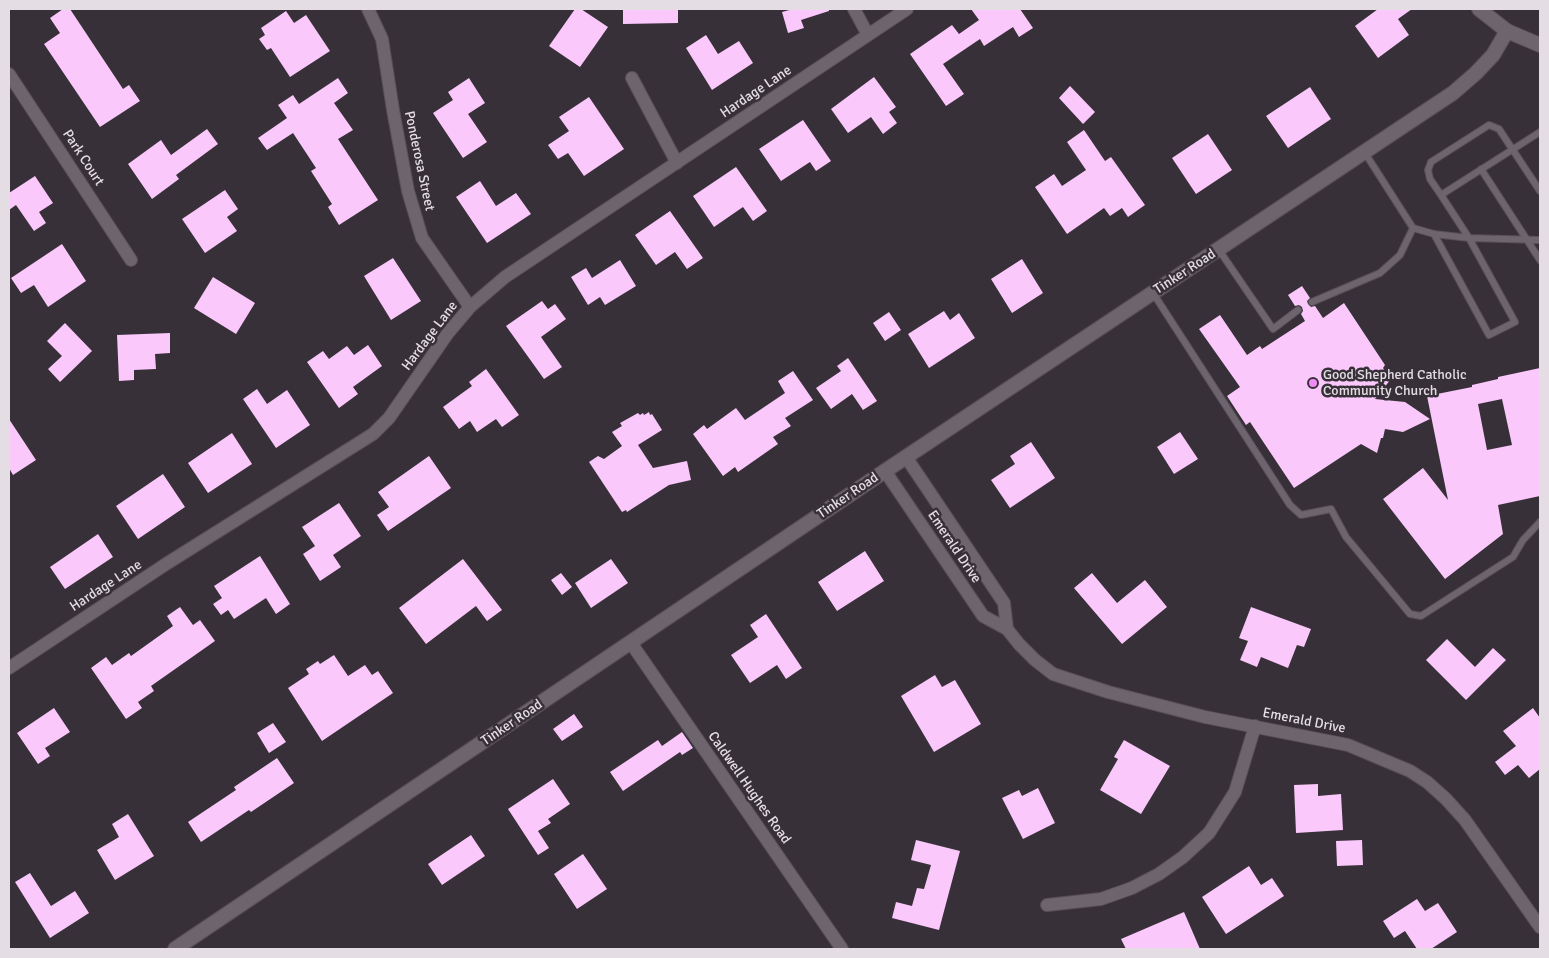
<!DOCTYPE html>
<style>
body{margin:0}
#map{position:relative;width:1549px;height:958px;overflow:hidden;background:#383038;font-family:Signika,sans-serif}
canvas{display:block}
.frame{position:absolute;inset:0;border:10px solid #e4dee4;pointer-events:none}
</style>
<div id="map">
<canvas width="1549" height="958"></canvas>
<div class="frame"></div>
</div>
<script>
const context = document.querySelector('canvas').getContext('2d');
context.lineJoin = 'round';
function fill(path, color) { context.fillStyle = color; context.fill(path, 'evenodd'); }
const toPath = rows => new Path2D(rows.map(r => 'M' + r).join(''));
function trace(path, color, width, dash) { context.strokeStyle = color; context.lineWidth = width; context.lineCap = dash ? 'butt' : 'round'; context.setLineDash(dash || []); context.stroke(path); }
function write(font, color, halo, rows, align = 'center') {
  context.font = font + ' Signika,sans-serif'; context.lineWidth = 5; context.setLineDash([]); context.textBaseline = 'middle'; context.strokeStyle = halo; context.fillStyle = color; for (const [text, x, y, turn = 0] of rows) {
    context.save(); context.translate(x, y); context.rotate((+turn || 0) * Math.PI / 180); context.textAlign = isNaN(turn) ? turn : align; if (halo) context.strokeText(text, 0, 0); context.fillText(text, 0, 0); context.restore();
  }
}
const building = toPath([
 [63,9,70,9,123,89,129,85,140,101,100,127,44,44,60,33,50,18],
 [575,9,581,9,608,27,580,67,549,46],
 [623,9,678,9,678,23,623,24],
 [793,9,829,9,829,11,801,20,804,28,788,33,782,12],
 [971,9,1020,9,1033,28,1019,37,1013,27,984,46,980,39,943,64,964,94,946,106,910,54,952,25,959,34,979,20],
 [1378,9,1412,9,1398,19,1409,35,1378,58,1355,26],
 [286,11,294,23,306,15,330,51,290,77,271,48,267,50,259,39,265,35,261,28],
 [706,35,718,54,739,41,753,63,712,90,686,48],
 [874,77,896,107,889,112,897,123,883,134,871,117,848,133,831,109],
 [338,78,348,93,334,103,353,130,338,139,378,200,339,225,328,207,332,204,311,171,316,168,293,133,267,150,258,138,287,118,278,105,293,95,299,104],
 [469,78,485,103,468,114,487,142,463,158,433,113,453,100,448,92],
 [1070,86,1095,112,1083,124,1059,98],
 [1310,87,1331,119,1288,148,1266,116],
 [589,97,624,149,584,176,568,153,558,159,548,145,569,131,559,117],
 [803,120,831,161,816,171,810,162,781,181,759,149],
 [207,129,218,144,176,175,179,179,152,199,128,164,161,140,171,155],
 [1084,130,1105,161,1111,157,1145,205,1128,217,1122,208,1110,216,1104,208,1067,234,1035,187,1054,174,1062,186,1086,170,1067,142],
 [1208,134,1232,170,1196,194,1172,158],
 [736,167,767,211,753,221,743,207,714,227,693,196],
 [35,176,53,203,39,212,46,223,34,231,16,205,9,210,9,193],
 [480,181,496,206,516,193,531,214,487,243,456,197],
 [225,190,238,209,227,217,237,231,205,253,182,219],
 [670,211,703,258,687,269,675,252,656,265,635,235],
 [62,244,86,281,48,307,34,285,21,293,11,278],
 [393,258,421,301,391,320,364,276],
 [1022,259,1043,293,1012,313,991,279],
 [620,260,636,286,605,305,600,297,588,305,571,277,586,268,592,278],
 [213,277,255,303,236,334,194,308],
 [1302,286,1310,298,1307,301,1308,304,1311,307,1315,306,1323,318,1344,303,1385,365,1383,368,1391,379,1375,399,1405,402,1430,419,1403,432,1385,429,1383,438,1381,438,1377,453,1361,444,1294,488,1250,422,1246,425,1227,396,1240,387,1199,329,1220,315,1247,355,1260,346,1262,349,1305,321,1301,314,1303,311,1302,307,1299,305,1295,306,1288,295],
 [542,301,548,309,555,304,566,319,541,337,562,367,544,379,506,326],
 [944,311,950,320,959,313,975,338,929,368,908,334],
 [889,312,901,330,885,341,873,323],
 [65,323,92,351,60,382,48,369,62,356,47,341],
 [170,333,170,353,155,354,156,369,134,370,134,380,119,381,117,335],
 [368,345,382,366,353,387,358,394,339,408,307,362,323,351,329,359,347,346,354,355],
 [848,358,877,401,863,410,852,394,831,409,816,388,841,371,837,366],
 [1540,368,1540,496,1498,505,1503,534,1445,579,1383,499,1423,468,1448,500,1427,396,1472,387,1472,385,1498,379,1498,377],
 [1502,399,1512,445,1487,450,1478,404],
 [486,369,519,415,502,427,496,419,477,432,470,421,459,429,443,407,472,386,469,382],
 [793,371,813,400,785,418,791,426,773,437,778,444,738,472,735,467,723,476,693,434,704,425,707,429,736,408,745,420,785,393,778,381],
 [257,389,267,404,287,390,310,425,276,448,243,399],
 [649,412,650,415,652,414,662,430,638,445,653,468,687,461,691,480,669,485,627,512,626,510,622,512,589,462,598,456,604,459,622,446,612,432,622,426,620,423,638,413,640,415,643,413,644,415],
 [9,419,36,460,13,475,9,468],
 [1180,432,1198,459,1174,474,1157,447],
 [232,433,252,464,208,493,188,463],
 [1031,442,1055,478,1010,508,991,480,1015,464,1010,456],
 [429,456,451,488,388,531,377,515,389,507,378,492],
 [163,474,185,507,138,539,116,506],
 [339,503,361,536,333,555,341,567,320,581,303,554,315,546,302,527],
 [98,534,113,557,65,589,50,567],
 [865,551,884,581,837,611,818,582],
 [260,556,290,604,276,614,266,598,234,619,228,610,221,615,213,604,222,598,214,586],
 [463,559,502,610,487,621,476,606,426,644,399,608],
 [611,559,628,583,591,608,575,583],
 [561,573,572,587,562,595,551,580],
 [1092,573,1117,603,1145,580,1167,607,1122,644,1074,588],
 [180,607,193,625,200,620,215,641,151,686,154,691,138,702,142,708,126,719,91,668,106,657,112,665,129,653,131,656,173,626,167,616],
 [1251,607,1311,629,1304,647,1297,645,1288,668,1261,657,1257,667,1240,660,1248,641,1239,638],
 [766,614,802,668,786,679,777,665,750,683,731,655,758,637,750,625],
 [1447,639,1475,667,1493,648,1506,660,1466,700,1426,660],
 [334,655,348,676,365,665,372,675,378,671,393,693,322,741,288,688,309,674,306,669,318,661,320,664],
 [935,675,942,687,955,680,981,724,934,752,901,696],
 [54,708,70,732,45,748,50,756,38,764,17,733],
 [1533,708,1540,718,1540,769,1529,778,1518,765,1505,775,1495,762,1516,746,1503,731],
 [574,714,583,727,562,741,553,729],
 [273,723,286,742,269,753,257,733],
 [682,732,693,748,682,755,680,752,623,791,610,772,658,740,662,746],
 [1124,740,1170,766,1141,814,1100,790,1118,759,1114,757],
 [277,758,294,783,251,812,249,810,201,842,188,822,236,790,234,787],
 [553,779,570,804,548,819,551,823,538,831,549,848,538,855,508,809],
 [1318,784,1318,796,1341,794,1343,830,1296,833,1294,785],
 [1038,788,1055,823,1023,839,1002,798,1019,790,1022,796],
 [128,814,154,856,115,880,97,850,119,837,112,824],
 [471,835,485,856,442,885,428,864],
 [916,840,960,851,939,930,892,918,896,902,912,906,917,888,924,889,931,865,911,860],
 [1362,840,1363,865,1337,866,1336,841],
 [583,854,607,889,577,909,554,874],
 [1249,866,1261,885,1272,878,1284,896,1226,934,1202,897],
 [30,873,51,906,75,891,89,913,50,938,15,882],
 [1417,899,1425,911,1438,903,1457,932,1431,949,1417,949,1405,931,1394,938,1383,921],
 [1184,912,1200,949,1126,949,1121,939]
]);
const service = toPath([
 [1365,153,1413,228,1434,234,1469,238,1540,240],
 [1481,169,1540,260],
 [1441,195,1430,179,1428,170,1431,162,1489,125,1499,129,1540,191],
 [1434,234,1489,335,1515,322,1469,238,1441,195,1540,132],
 [1219,250,1273,329,1298,310],
 [1153,293,1290,505,1301,515,1331,509,1346,537,1410,614,1421,616,1513,557,1523,540,1540,522],
 [1312,302,1380,273,1400,255,1413,228]
]);
const minor = toPath([
 [368,9,382,39,393,110,408,191,422,238,470,307],
 [854,9,868,35],
 [9,74,131,260],
 [632,78,677,163],
 [906,457,1004,603,1007,629],
 [885,471,983,616,1007,629,1019,644,1035,660,1053,674,1108,692,1205,717,1348,745,1410,771,1427,782,1446,799,1465,820,1540,927],
 [631,643,842,949],
 [9,668,166,564,373,434,389,418,448,333,470,307,505,277,907,9],
 [1047,905,1101,899,1132,888,1159,874,1183,857,1209,833,1235,792,1255,726]
]);
const tertiary = toPath([
 [1479,9,1507,31]
]);
const secondary = toPath([
 [175,949,885,471,1453,93,1476,73,1493,55,1507,31,1540,45]
]);
const markers = [
 [1313,383,5,"#f08bf5"]
];
const streetNames = [
 ["Hardage Lane",756,92,-34],
 ["Park Court",83,158,57],
 ["Ponderosa Street",419,161,78],
 ["Tinker Road",1185,272,-33],
 ["Hardage Lane",430,336,-53],
 ["Tinker Road",848,496,-34],
 ["Emerald Drive",954,547,56],
 ["Hardage Lane",106,586,-33],
 ["Emerald Drive",1304,721,11],
 ["Tinker Road",512,723,-34],
 ["Caldwell Hughes Road",749,788,55]
];
const poiNames = [
 ["Good Shepherd Catholic",1323,375],
 ["Community Church",1323,391]
];
fill(building, '#fac8fb');
trace(service, '#574f57', 8);
trace(minor, '#574f57', 14);
trace(tertiary, '#574f57', 16);
trace(secondary, '#574f57', 16);
trace(service, '#6d646d', 6);
trace(minor, '#6d646d', 12);
trace(tertiary, '#6d646d', 14);
trace(secondary, '#6d646d', 14);
for (const [x, y, r, color] of markers) { const dot = new Path2D(); dot.arc(x, y, r, 0, 2 * Math.PI); context.fillStyle = color; context.fill(dot); trace(dot, '#383038', 2); }
write('14px', '#e4dee4', '#383038', streetNames);
write('14px', '#e4dee4', '#383038', poiNames, 'left');
</script>
